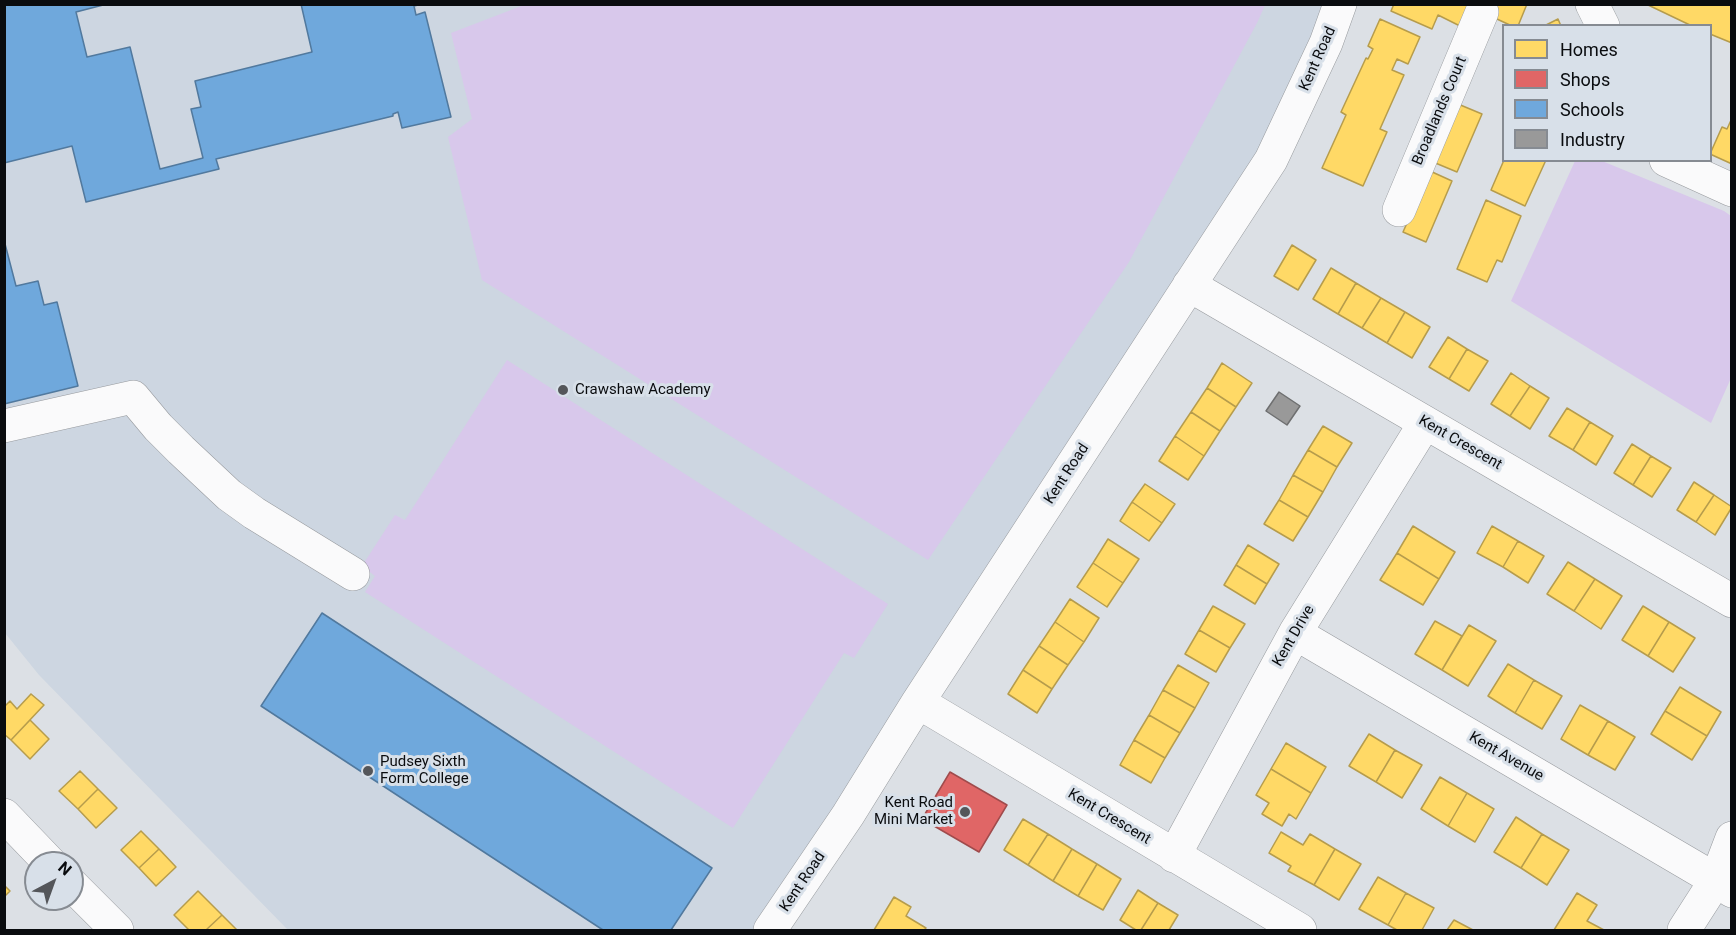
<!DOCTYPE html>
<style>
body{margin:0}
#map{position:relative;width:1736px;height:935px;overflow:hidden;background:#dce0e5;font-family:Roboto,sans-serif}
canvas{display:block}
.frame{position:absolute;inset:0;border:6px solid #0a0c0f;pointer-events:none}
.legend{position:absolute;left:1502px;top:24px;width:210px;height:138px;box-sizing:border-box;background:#d8e0e9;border:2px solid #868b92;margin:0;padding:8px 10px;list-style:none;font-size:18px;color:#0a0c0f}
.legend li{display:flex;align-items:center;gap:12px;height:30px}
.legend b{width:30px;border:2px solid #868b92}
.north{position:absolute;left:24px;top:851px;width:60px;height:60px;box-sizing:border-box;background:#d8e0e9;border:2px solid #868b92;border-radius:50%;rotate:41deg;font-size:16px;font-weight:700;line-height:24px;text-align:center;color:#0a0c0f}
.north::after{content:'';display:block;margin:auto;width:21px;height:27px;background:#54565a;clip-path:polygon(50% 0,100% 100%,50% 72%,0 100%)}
</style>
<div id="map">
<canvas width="1736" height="935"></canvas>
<div class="frame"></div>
<ul class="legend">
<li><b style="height:16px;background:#ffd966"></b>Homes</li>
<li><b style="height:16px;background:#e06666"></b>Shops</li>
<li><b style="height:16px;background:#6fa8dc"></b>Schools</li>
<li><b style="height:16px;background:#999"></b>Industry</li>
</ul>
<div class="north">N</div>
</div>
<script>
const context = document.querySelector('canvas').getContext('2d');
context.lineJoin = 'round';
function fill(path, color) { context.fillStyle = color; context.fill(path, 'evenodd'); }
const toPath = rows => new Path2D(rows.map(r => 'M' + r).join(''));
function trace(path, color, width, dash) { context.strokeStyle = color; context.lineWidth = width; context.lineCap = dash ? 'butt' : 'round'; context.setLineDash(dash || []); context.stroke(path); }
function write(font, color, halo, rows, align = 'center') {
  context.font = font + ' Roboto,sans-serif'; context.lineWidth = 6; context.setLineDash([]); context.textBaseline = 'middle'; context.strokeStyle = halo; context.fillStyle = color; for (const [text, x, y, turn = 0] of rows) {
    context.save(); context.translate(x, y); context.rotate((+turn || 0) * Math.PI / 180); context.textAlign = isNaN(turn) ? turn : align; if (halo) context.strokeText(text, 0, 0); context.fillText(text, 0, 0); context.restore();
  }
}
const built = toPath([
 [4,5,1340,5,1326,43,770,930,288,930,39,675,5,633]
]);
const green = toPath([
 [524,5,524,4,1265,5,1258,21,1129,262,928,560,482,280,448,137,472,119,451,33],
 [1575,161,1602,161,1724,211,1731,216,1731,378,1711,423,1511,301],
 [507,360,888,604,854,658,844,653,733,828,365,592,375,576,362,566,395,515,405,520]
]);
const homes = toPath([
 [1394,4,1527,4,1518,26,1512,26,1471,7,1462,27,1438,15,1432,29,1391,11,1394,4],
 [1646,4,1732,4,1732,43,1710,34,1710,26,1692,26,1646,4],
 [1380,19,1420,37,1408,64,1397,59,1392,70,1404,75,1380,129,1387,132,1363,186,1322,168,1346,115,1341,112,1366,58,1368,59,1373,49,1368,46,1380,19],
 [1558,19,1561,26,1544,26,1558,19],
 [1458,104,1482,114,1457,172,1433,162,1458,104],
 [1732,118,1732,164,1710,154,1722,127,1727,129,1732,118],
 [1504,160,1546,160,1525,206,1491,190,1504,160],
 [1430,171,1452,181,1426,242,1403,232,1430,171],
 [1486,200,1521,216,1502,262,1497,260,1487,282,1457,269,1486,200],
 [1292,245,1316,260,1298,290,1274,276,1292,245],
 [1331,268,1356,283,1338,314,1313,299,1331,268],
 [1356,283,1381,298,1362,328,1338,314,1356,283],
 [1381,298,1405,312,1387,343,1362,328,1381,298],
 [1405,312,1430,327,1412,358,1387,343,1405,312],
 [1448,337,1467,349,1449,379,1429,367,1448,337],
 [1467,349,1488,361,1469,391,1449,379,1467,349],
 [1222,363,1252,383,1236,407,1207,388,1222,363],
 [1511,373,1530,386,1510,416,1491,404,1511,373],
 [1530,386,1549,398,1530,429,1510,416,1530,386],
 [1207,388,1236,407,1220,431,1191,412,1207,388],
 [1567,408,1590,422,1573,450,1549,436,1567,408],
 [1191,412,1220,431,1204,456,1175,436,1191,412],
 [1590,422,1613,436,1596,465,1573,450,1590,422],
 [1323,426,1352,443,1337,467,1308,450,1323,426],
 [1175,436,1204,456,1188,480,1159,461,1175,436],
 [1632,444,1651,456,1633,485,1614,473,1632,444],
 [1308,450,1337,467,1323,492,1293,475,1308,450],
 [1651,456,1671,468,1652,497,1633,485,1651,456],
 [1293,475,1323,492,1308,517,1279,500,1293,475],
 [1694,482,1714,495,1696,522,1677,510,1694,482],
 [1145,484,1175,504,1162,523,1132,502,1145,484],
 [1714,495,1732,507,1715,535,1696,522,1714,495],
 [1279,500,1308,517,1293,541,1264,524,1279,500],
 [1132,502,1162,523,1149,541,1120,521,1132,502],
 [1413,526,1455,552,1439,579,1397,553,1413,526],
 [1492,526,1518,541,1503,567,1477,553,1492,526],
 [1108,539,1139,559,1123,583,1093,563,1108,539],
 [1518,541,1544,556,1528,583,1503,567,1518,541],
 [1248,545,1279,564,1267,584,1236,565,1248,545],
 [1397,553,1439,579,1423,605,1380,580,1397,553],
 [1568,562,1595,579,1574,611,1547,594,1568,562],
 [1093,563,1123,583,1107,607,1077,587,1093,563],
 [1236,565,1267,584,1255,604,1224,585,1236,565],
 [1595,579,1622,596,1601,629,1574,611,1595,579],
 [1070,599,1099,618,1084,642,1055,622,1070,599],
 [1213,606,1245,624,1230,648,1199,630,1213,606],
 [1643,606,1669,622,1648,656,1622,640,1643,606],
 [1435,621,1462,636,1442,670,1415,654,1435,621],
 [1055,622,1084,642,1068,665,1039,646,1055,622],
 [1669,622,1695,638,1673,672,1648,656,1669,622],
 [1469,625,1496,641,1468,686,1442,670,1469,625],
 [1199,630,1230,648,1216,672,1185,654,1199,630],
 [1039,646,1068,665,1052,689,1023,670,1039,646],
 [1508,664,1534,680,1515,713,1488,696,1508,664],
 [1178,665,1209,683,1195,708,1163,690,1178,665],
 [1023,670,1052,689,1037,713,1008,694,1023,670],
 [1534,680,1562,696,1542,729,1515,713,1534,680],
 [1680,687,1721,712,1707,736,1665,711,1680,687],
 [1163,690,1195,708,1180,733,1149,715,1163,690],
 [31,694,44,705,11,740,4,734,4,707,10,701,17,709,31,694],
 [1580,705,1608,721,1588,755,1561,739,1580,705],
 [1665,711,1707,736,1692,760,1651,734,1665,711],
 [1149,715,1180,733,1165,758,1134,740,1149,715],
 [30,720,49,739,30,759,11,740,30,720],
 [1608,721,1635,737,1615,770,1588,755,1608,721],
 [1369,734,1395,750,1376,782,1349,766,1369,734],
 [1134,740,1165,758,1151,783,1120,765,1134,740],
 [1286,743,1326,767,1311,793,1271,769,1286,743],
 [1395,750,1422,765,1402,798,1376,782,1395,750],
 [1271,769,1311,793,1296,819,1289,814,1282,826,1262,814,1269,803,1256,795,1271,769],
 [80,771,98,789,78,809,59,791,80,771],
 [1440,777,1467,793,1448,826,1421,809,1440,777],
 [98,789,117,808,96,828,78,809,98,789],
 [1467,793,1494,809,1475,842,1448,826,1467,793],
 [1516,817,1542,834,1521,868,1494,852,1516,817],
 [1023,819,1048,834,1028,865,1004,850,1023,819],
 [141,831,159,849,139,868,121,850,141,831],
 [1281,832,1303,845,1310,834,1335,849,1314,885,1288,871,1291,866,1269,853,1281,832],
 [1048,834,1072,849,1053,881,1028,865,1048,834],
 [1542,834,1569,850,1547,885,1521,868,1542,834],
 [159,849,176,867,156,886,139,868,159,849],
 [1072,849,1097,864,1078,896,1053,881,1072,849],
 [1335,849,1361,864,1339,900,1314,885,1335,849],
 [1097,864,1121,879,1103,910,1078,896,1097,864],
 [1378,877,1406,893,1388,925,1359,909,1378,877],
 [4,885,10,891,4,897,4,885],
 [1138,890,1158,903,1141,930,1136,930,1120,920,1138,890],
 [198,891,222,915,206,930,189,930,174,915,198,891],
 [1406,893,1434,908,1422,930,1397,930,1388,925,1406,893],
 [1577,893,1597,905,1587,921,1604,930,1554,930,1577,893],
 [894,897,911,907,906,916,926,928,924,930,874,930,894,897],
 [1158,903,1178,915,1169,930,1141,930,1158,903],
 [222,915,237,930,206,930,222,915],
 [1454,920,1473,930,1447,930,1454,920]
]);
const shops = toPath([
 [950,772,1007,805,979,852,922,819,950,772]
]);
const schools = toPath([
 [4,4,107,4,76,12,87,57,130,47,160,169,203,158,191,109,201,107,195,81,312,52,301,4,422,4,414,6,416,15,425,12,451,117,402,128,398,112,393,114,393,116,216,159,219,169,86,202,72,146,4,163,4,4],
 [4,240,16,286,38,281,44,305,57,302,78,386,4,404,4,240],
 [322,613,712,868,671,930,603,930,261,706,322,613]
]);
const industry = toPath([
 [1279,392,1300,406,1287,425,1266,411,1279,392]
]);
const minor = toPath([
 [1592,4,1603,26],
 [1666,160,1732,190],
 [1399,210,1482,12],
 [1189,285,1732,601],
 [4,426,133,397,158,427,181,450,229,495,254,513,353,574],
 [1295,633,1716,880,1732,891],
 [918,702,1300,930],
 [4,815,50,863],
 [1174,856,1295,633,1425,423],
 [72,885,117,930],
 [770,930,848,815,918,702,1271,160,1326,43,1340,4],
 [1684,930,1716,880,1732,838]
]);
const markers = [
 [563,390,6,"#54565a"],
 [368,771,6,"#54565a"],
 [965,812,6,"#54565a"]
];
const streetNames = [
 ["Kent Road",1318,59,-66],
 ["Broadlands Court",1440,111,-67],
 ["Kent Crescent",1460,443,30],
 ["Kent Road",1067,474,-57],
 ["Kent Drive",1294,636,-60],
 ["Kent Avenue",1506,757,30],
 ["Kent Crescent",1109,817,31],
 ["Kent Road",803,882,-56]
];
const poiNames = [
 ["Crawshaw Academy",575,390],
 ["Pudsey Sixth",380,762],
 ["Form College",380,779],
 ["Kent Road",953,803,"right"],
 ["Mini Market",953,820,"right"]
];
fill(built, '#cdd6e1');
fill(green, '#d8c8eb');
fill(homes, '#ffd966');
trace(homes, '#b69c4c', 1.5);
fill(shops, '#e06666');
trace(shops, '#a04b4c', 1.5);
fill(schools, '#6fa8dc');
trace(schools, '#51799e', 1.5);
fill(industry, '#999');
trace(industry, '#6e6f70', 1.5);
trace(minor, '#979a9e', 34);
trace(minor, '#fafafb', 33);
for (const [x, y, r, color] of markers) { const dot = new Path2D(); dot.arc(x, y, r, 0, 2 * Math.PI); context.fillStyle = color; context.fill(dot); trace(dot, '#d8e0e9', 2); }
write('15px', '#0a0c0f', '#d8e0e9', streetNames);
write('15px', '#0a0c0f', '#d8e0e9', poiNames, 'left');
</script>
